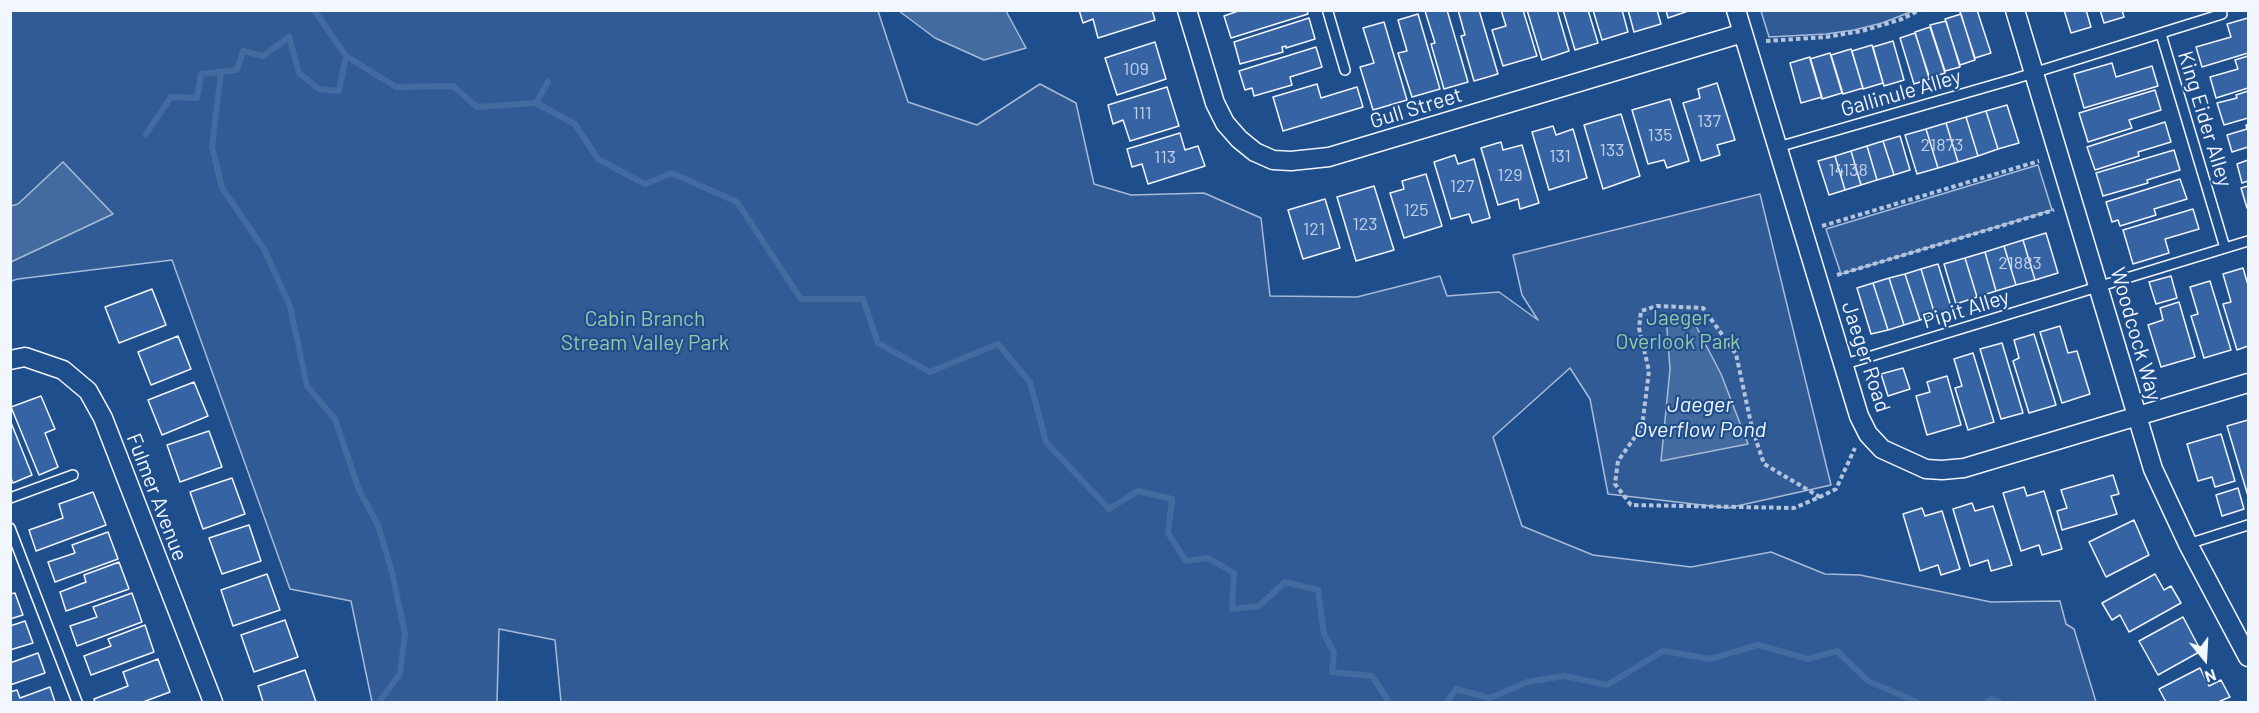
<!DOCTYPE html>
<style>
body{margin:0}
#map{position:relative;width:2259px;height:713px;overflow:hidden;background:#1f4e8c;font-family:Barlow,sans-serif}
canvas{display:block}
.frame{position:absolute;inset:0;border:12px solid #f2f6ff;pointer-events:none}
.north{position:absolute;left:2175px;top:629px;width:60px;height:60px;-webkit-text-stroke:4px #1f4e8c;paint-order:stroke;rotate:162deg;font-size:16px;font-weight:700;line-height:24px;text-align:center;color:#f2f6ff}
.north::after{content:'';display:block;margin:auto;width:21px;height:27px;background:#f2f6ff;clip-path:polygon(50% 0,100% 100%,50% 72%,0 100%)}
</style>
<div id="map">
<canvas width="2259" height="713"></canvas>
<div class="frame"></div>
<div class="north">N</div>
</div>
<script>
const context = document.querySelector('canvas').getContext('2d');
context.lineJoin = 'round';
function fill(path, color) { context.fillStyle = color; context.fill(path, 'evenodd'); }
const toPath = rows => new Path2D(rows.map(r => 'M' + r).join(''));
function trace(path, color, width, dash) { context.strokeStyle = color; context.lineWidth = width; context.lineCap = dash ? 'butt' : 'round'; context.setLineDash(dash || []); context.stroke(path); }
function write(font, color, halo, rows, align = 'center') {
  context.font = font + ' Barlow,sans-serif'; context.lineWidth = 4.5; context.setLineDash([]); context.textBaseline = 'middle'; context.strokeStyle = halo; context.fillStyle = color; for (const [text, x, y, turn = 0] of rows) {
    context.save(); context.translate(x, y); context.rotate((+turn || 0) * Math.PI / 180); context.textAlign = isNaN(turn) ? turn : align; if (halo) context.strokeText(text, 0, 0); context.fillText(text, 0, 0); context.restore();
  }
}
const green = toPath([
 [11,11,878,11,908,102,977,125,1040,84,1076,103,1094,184,1131,195,1204,193,1261,218,1270,296,1357,297,1440,276,1447,296,1499,292,1538,320,1522,295,1513,255,1760,194,1831,485,1728,508,1608,494,1590,399,1570,368,1493,437,1522,526,1593,555,1691,567,1771,552,1825,574,1860,575,1991,602,2060,601,2066,624,2074,629,2096,702,561,702,555,640,499,629,497,702,372,702,351,601,290,589,172,260,18,279,11,281,11,11],
 [1761,11,1761,10,1913,11,1882,23,1854,30,1826,34,1769,37,1761,11],
 [2038,165,2052,210,1841,274,1826,229,2038,165]
]);
const water = toPath([
 [899,11,1006,11,1026,48,984,60,935,38,899,11],
 [63,162,113,214,11,262,11,206,18,204,63,162],
 [1666,316,1694,322,1721,374,1748,444,1661,461,1670,369,1666,316]
]);
const stream = toPath([
 [314,10,346,56,396,87,453,86,477,107,536,103,575,124,598,159,645,184,672,173,737,202,801,299,863,299,878,343,930,372,998,344,1030,382,1046,442,1109,509,1138,491,1172,499,1168,533,1186,561,1208,558,1234,573,1232,609,1259,606,1285,582,1318,590,1324,634,1334,653,1332,672,1372,676,1389,702],
 [221,72,212,147,222,188,264,249,290,306,307,386,335,419,359,490,378,525,392,572,405,634,400,674,379,702],
 [536,103,548,82],
 [146,134,171,97,197,98,201,74,237,70,243,51,263,56,289,37,299,73,319,89,339,91,346,56],
 [1447,702,1456,689,1490,698,1527,682,1564,676,1607,685,1663,651,1710,659,1758,645,1808,659,1837,651,1868,681,1917,702],
 [1987,702,1991,699,1999,702]
]);
const building = toPath([
 [1079,10,1152,10,1155,20,1098,38,1093,19,1083,23,1079,10],
 [1241,10,1307,10,1308,14,1231,38,1224,16,1241,10],
 [1447,10,1468,82,1444,89,1431,44,1435,43,1425,11,1447,10],
 [1458,10,1479,10,1498,74,1474,81,1461,36,1465,35,1458,10],
 [1501,10,1523,10,1537,56,1503,66,1492,30,1506,26,1501,10],
 [1527,10,1557,10,1569,51,1542,60,1527,10],
 [1563,10,1588,10,1598,43,1575,50,1563,10],
 [1593,10,1622,10,1628,32,1602,40,1593,10],
 [1628,10,1657,10,1661,24,1634,32,1628,10],
 [1666,10,1691,10,1668,18,1666,10],
 [1966,10,1977,10,1991,53,1975,58,1960,12,1966,10],
 [2064,10,2086,10,2091,27,2071,33,2064,10],
 [2100,10,2122,10,2124,17,2104,23,2100,10],
 [1418,14,1440,89,1412,97,1398,53,1407,51,1398,20,1418,14],
 [1961,14,1975,60,1960,65,1945,19,1961,14],
 [1309,18,1315,39,1286,48,1286,46,1282,47,1283,52,1240,64,1234,42,1309,18],
 [2248,18,2248,53,2202,67,2196,47,2231,37,2227,24,2248,18],
 [1946,21,1960,67,1945,71,1930,25,1946,21],
 [1384,22,1407,100,1373,110,1360,67,1374,63,1363,28,1384,22],
 [1930,27,1945,73,1929,78,1915,32,1930,27],
 [1915,33,1930,79,1914,84,1900,38,1915,33],
 [1893,41,1904,80,1884,86,1873,47,1893,41],
 [1155,42,1166,79,1117,95,1105,58,1155,42],
 [1872,45,1883,83,1863,89,1852,51,1872,45],
 [1316,47,1322,67,1290,77,1292,85,1254,96,1252,88,1245,90,1239,71,1316,47],
 [1851,49,1863,88,1843,94,1831,55,1851,49],
 [1830,53,1842,93,1822,99,1810,59,1830,53],
 [2248,56,2248,88,2216,98,2210,77,2238,69,2235,60,2248,56],
 [1810,57,1822,97,1801,103,1790,63,1810,57],
 [2112,63,2116,77,2152,66,2158,86,2084,108,2074,74,2112,63],
 [1717,83,1735,140,1717,145,1720,155,1701,161,1683,103,1700,98,1698,89,1717,83],
 [1317,84,1321,98,1357,87,1363,107,1283,131,1273,97,1317,84],
 [1167,87,1179,126,1130,141,1123,120,1113,124,1108,105,1167,87],
 [2155,90,2161,110,2129,120,2132,128,2088,142,2079,113,2155,90],
 [2248,91,2248,118,2224,125,2217,103,2237,98,2236,95,2248,91],
 [1670,99,1689,161,1667,168,1664,160,1648,164,1632,110,1670,99],
 [2007,105,2019,143,1998,149,1986,111,2007,105],
 [1986,111,1998,149,1978,156,1966,117,1986,111],
 [1621,114,1640,176,1603,189,1584,125,1621,114],
 [1966,117,1978,156,1958,162,1946,123,1966,117],
 [2165,122,2171,142,2138,152,2139,156,2095,170,2087,147,2165,122],
 [1946,123,1958,162,1938,168,1926,129,1946,123],
 [2246,125,2248,125,2248,147,2232,152,2227,135,2247,129,2246,125],
 [1553,126,1556,135,1573,129,1587,178,1549,190,1532,132,1553,126],
 [1926,129,1938,168,1917,174,1905,135,1926,129],
 [1180,133,1185,150,1198,146,1205,166,1148,184,1142,164,1132,167,1127,149,1180,133],
 [1900,136,1910,170,1894,175,1883,141,1900,136],
 [1883,141,1894,175,1877,180,1867,146,1883,141],
 [1501,142,1503,150,1522,145,1539,203,1520,209,1518,199,1498,205,1481,148,1501,142],
 [1867,146,1877,180,1861,185,1851,151,1867,146],
 [2174,150,2180,170,2147,180,2148,183,2103,196,2096,173,2174,150],
 [1851,151,1861,185,1845,190,1835,156,1851,151],
 [1455,155,1458,164,1474,159,1490,218,1472,223,1469,214,1451,219,1434,162,1455,155],
 [1835,156,1845,190,1829,195,1818,161,1835,156],
 [2248,160,2248,181,2242,183,2237,164,2248,160],
 [1426,174,1442,226,1404,238,1390,193,1404,189,1402,181,1426,174],
 [2180,179,2187,199,2154,209,2156,215,2120,226,2118,220,2112,222,2106,202,2180,179],
 [1374,186,1394,250,1356,261,1337,197,1374,186],
 [2248,186,2248,208,2247,208,2241,188,2248,186],
 [1325,199,1340,248,1303,259,1288,210,1325,199],
 [2193,209,2199,229,2165,239,2169,253,2133,264,2123,230,2193,209],
 [2046,233,2058,273,2035,280,2023,240,2046,233],
 [2023,240,2035,280,2016,285,2004,246,2023,240],
 [2004,246,2016,285,1996,291,1985,252,2004,246],
 [1985,252,1996,291,1977,297,1965,258,1985,252],
 [1965,258,1977,297,1956,304,1944,264,1965,258],
 [1938,264,1952,310,1935,315,1921,269,1938,264],
 [2243,268,2248,285,2248,346,2237,350,2223,304,2231,302,2223,274,2243,268],
 [1921,269,1935,315,1920,320,1905,274,1921,269],
 [1905,274,1920,320,1904,325,1889,278,1905,274],
 [2171,276,2177,298,2156,304,2149,282,2171,276],
 [1889,278,1904,325,1888,330,1873,283,1889,278],
 [2210,281,2231,350,2204,358,2191,316,2198,314,2190,287,2210,281],
 [1873,283,1888,330,1871,334,1857,288,1873,283],
 [152,289,166,325,119,343,105,307,152,289],
 [2179,302,2195,357,2161,367,2148,325,2163,320,2160,308,2179,302],
 [2060,326,2068,353,2077,351,2090,394,2062,403,2040,332,2060,326],
 [2034,334,2056,405,2029,413,2013,361,2019,358,2014,340,2034,334],
 [178,336,191,369,151,385,138,352,178,336],
 [2002,343,2023,413,2001,419,1980,349,2002,343],
 [1973,353,1994,422,1968,430,1955,388,1962,386,1954,359,1973,353],
 [1903,368,1910,389,1888,396,1881,374,1903,368],
 [1947,376,1961,425,1927,435,1916,396,1930,392,1927,382,1947,376],
 [194,382,208,416,162,435,148,400,194,382],
 [41,396,55,429,45,433,58,467,39,475,11,407,41,396],
 [10,420,32,475,13,483,10,476,10,420],
 [2248,420,2248,496,2227,426,2248,420],
 [209,431,222,467,180,482,167,445,209,431],
 [2221,434,2235,481,2215,487,2212,477,2198,481,2187,444,2221,434],
 [2113,475,2119,494,2111,496,2117,514,2062,530,2057,511,2067,508,2061,490,2113,475],
 [232,478,245,514,203,529,190,492,232,478],
 [2024,487,2027,496,2044,491,2062,549,2042,555,2039,545,2021,551,2003,493,2024,487],
 [2238,488,2244,509,2222,516,2216,495,2238,488],
 [93,492,106,525,36,551,29,530,63,518,59,504,93,492],
 [1972,503,1975,511,1993,506,2012,565,1991,571,1988,560,1970,566,1953,509,1972,503],
 [1922,508,1925,516,1942,511,1960,569,1941,575,1938,565,1920,571,1903,514,1922,508],
 [2134,520,2149,555,2106,577,2089,542,2134,520],
 [249,525,261,561,222,574,209,538,249,525],
 [108,532,118,559,55,582,48,562,75,553,72,545,108,532],
 [119,562,129,589,66,611,60,592,86,582,84,575,119,562],
 [267,574,280,610,233,626,221,590,267,574],
 [2155,574,2164,590,2171,586,2181,603,2129,632,2120,615,2112,620,2102,603,2155,574],
 [15,593,23,615,10,619,10,594,15,593],
 [132,593,142,622,77,646,70,626,97,617,93,607,132,593],
 [2183,617,2201,651,2158,675,2139,641,2183,617],
 [285,620,298,657,254,672,241,635,285,620],
 [25,621,33,643,10,650,10,626,25,621],
 [145,625,154,652,91,675,84,656,111,646,108,639,145,625],
 [38,653,45,673,10,685,10,663,38,653],
 [158,659,170,692,143,702,95,702,94,699,128,686,123,672,158,659],
 [2200,668,2209,686,2221,680,2230,697,2218,702,2166,702,2159,689,2200,668],
 [305,670,316,702,263,702,258,686,305,670],
 [50,687,55,702,10,702,10,692,17,690,20,698,50,687]
]);
const path = toPath([
 [1766,41,1826,37,1862,31,1902,19,1920,10],
 [1822,226,2039,161],
 [1837,275,2054,210],
 [1820,497,1764,464,1752,428,1736,354,1703,308,1657,306,1641,311,1639,328,1649,371,1642,427,1618,461,1615,484,1631,505,1794,508,1820,497,1836,489,1855,448]
]);
const service = toPath([
 [1328,12,1345,70],
 [2161,34,2225,248],
 [1778,147,2014,79,2222,14],
 [1842,365,2248,241],
 [10,498,73,475],
 [10,528,77,702],
 [2188,544,2248,525]
]);
const minor = toPath([
 [1187,10,1215,103,1225,123,1239,139,1255,152,1273,160,1291,161,1329,157,1743,33],
 [1736,10,1859,416,1868,434,1882,449,1926,469,1942,470,1964,468,2248,383],
 [2015,10,2153,469,2188,544,2248,657],
 [10,360,25,357,63,370,88,391,103,418,213,702]
]);
const numberNames = [
 ["109",1136,69],
 ["111",1142,113],
 ["137",1709,121],
 ["135",1660,135],
 ["21873",1942,145],
 ["133",1612,150],
 ["131",1560,156],
 ["113",1165,157],
 ["14138",1848,170],
 ["129",1510,175],
 ["127",1462,186],
 ["125",1416,210],
 ["123",1365,224],
 ["121",1314,229],
 ["21883",2020,263]
];
const streetNames = [
 ["Gallinule Alley",1901,93,-16],
 ["Gull Street",1416,108,-17],
 ["King Eider Alley",2205,119,73],
 ["Pipit Alley",1966,309,-17],
 ["Woodcock Way",2136,334,74],
 ["Jaeger Road",1866,357,72],
 ["Fulmer Avenue",157,497,69]
];
const parkNames = [
 ["Jaeger",1678,318],
 ["Overlook Park",1678,342],
 ["Cabin Branch",645,319],
 ["Stream Valley Park",645,343]
];
const waterNames = [
 ["Jaeger",1700,405],
 ["Overflow Pond",1700,430]
];
fill(green, '#305b95');
trace(green, '#a8bbd7', 1.5);
fill(water, '#446ba0');
trace(water, '#a8bbd7', 1.5);
trace(stream, '#446ba0', 6);
fill(building, '#3563a3');
trace(building, '#f2f6ff', 1.5);
trace(service, '#f2f6ff', 12);
trace(minor, '#f2f6ff', 21);
trace(path, '#b3c4dc', 4, [4.5, 3]);
trace(service, '#1f4e8c', 9);
trace(minor, '#1f4e8c', 18);
write('18px', '#c3d1e8', null, numberNames);
write('21px', '#f2f6ff', '#1f4e8c', streetNames);
write('21px', '#97c8a6', '#1f4e8c', parkNames);
write('italic 22px', '#f2f6ff', '#1f4e8c', waterNames);
</script>
